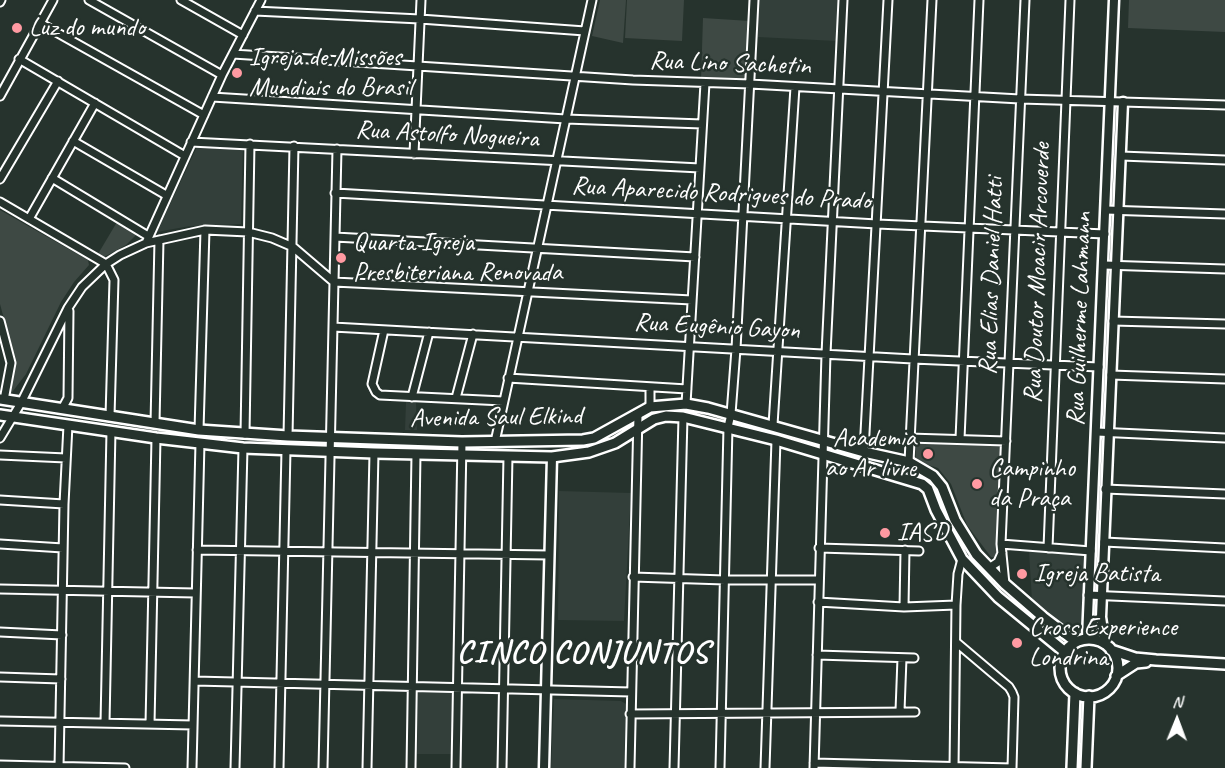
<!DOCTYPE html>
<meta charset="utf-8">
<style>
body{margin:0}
#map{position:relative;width:1225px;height:768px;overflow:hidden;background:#26332d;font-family:Caveat,sans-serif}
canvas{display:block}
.north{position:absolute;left:1147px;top:690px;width:60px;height:60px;-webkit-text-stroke:4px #26332d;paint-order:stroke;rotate:1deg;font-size:16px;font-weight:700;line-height:24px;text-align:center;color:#fff}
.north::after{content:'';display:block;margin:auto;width:21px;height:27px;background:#fff;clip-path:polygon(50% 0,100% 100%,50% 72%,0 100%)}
</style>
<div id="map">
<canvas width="1225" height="768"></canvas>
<div class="north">N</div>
</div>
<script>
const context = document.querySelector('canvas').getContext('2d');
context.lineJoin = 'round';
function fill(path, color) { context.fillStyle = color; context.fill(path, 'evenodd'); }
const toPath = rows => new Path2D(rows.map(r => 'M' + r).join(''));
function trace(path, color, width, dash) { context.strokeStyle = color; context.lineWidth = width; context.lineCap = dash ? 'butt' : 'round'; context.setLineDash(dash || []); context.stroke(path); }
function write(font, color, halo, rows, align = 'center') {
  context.font = font + ' Caveat,sans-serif'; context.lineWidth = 5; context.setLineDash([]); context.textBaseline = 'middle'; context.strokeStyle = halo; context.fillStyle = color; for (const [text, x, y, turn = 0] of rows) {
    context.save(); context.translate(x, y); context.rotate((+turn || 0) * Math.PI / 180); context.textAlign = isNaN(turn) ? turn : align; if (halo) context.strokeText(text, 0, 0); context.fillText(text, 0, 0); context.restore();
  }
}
const built = toPath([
 [758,0,838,0,836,41,758,37],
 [197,147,243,148,241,224,190,226,157,232],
 [406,402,416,402,417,430,405,430],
 [559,491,631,493,624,621,558,620],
 [1029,551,1087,553,1085,637,1077,638,1032,601],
 [418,690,453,691,452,754,417,754],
 [554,699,621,701,626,704,624,768,551,768]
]);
const green = toPath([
 [600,0,626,0,623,43,592,36],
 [627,0,684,0,682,41,625,38],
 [1129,0,1225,0,1225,32,1128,28],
 [703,18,750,21,746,80,742,83,701,80],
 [0,210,88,260,89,265,74,282,61,302,26,374,10,395,8,389,15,360,0,304],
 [117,222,138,233,126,245,104,257,98,254],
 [915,442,1003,443,998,558,991,557,967,525,951,484,938,468,916,461]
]);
const minor = toPath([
 [89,0,222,75],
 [181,0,243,35],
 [0,2,1,0],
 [255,11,420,19,585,31],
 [40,23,204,115],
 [233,54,633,80,750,84,1020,99,1225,105],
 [19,59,185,156],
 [0,96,53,0],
 [212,97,566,119,702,124],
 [73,141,166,195],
 [191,142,700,168],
 [414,154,421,0],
 [1121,156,1225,160],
 [52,178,148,236],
 [0,179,58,81],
 [335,193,877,224,1105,234],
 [0,202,106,264,114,280,110,416],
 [1106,210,1225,214],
 [29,219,95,103],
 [335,237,695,257],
 [146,243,222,75,261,0],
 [1104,265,1225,269],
 [334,282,692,300],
 [0,321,11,363,4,400],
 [1113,321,1225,324],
 [333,327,913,359,1099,367],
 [384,330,372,384,376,392,380,395,503,401],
 [1111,375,1225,379],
 [508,378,687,389],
 [650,388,650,407],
 [412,397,429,332],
 [456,398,473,334],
 [686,404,705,83],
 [62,409,68,398,69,311],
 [155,423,159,240],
 [773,425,795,87],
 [199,430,205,230],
 [1097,432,1225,438],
 [245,434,250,144],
 [288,436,294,146],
 [0,438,21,403,68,308,82,287,106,264,120,255,146,243,205,230,248,232,272,238,293,247,334,282],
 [909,438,1006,441],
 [960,439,979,0],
 [495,442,592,0],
 [864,452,888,0],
 [0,455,66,458],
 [909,462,932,0],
 [1105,489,1225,494],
 [0,500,64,504],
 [1104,542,1225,548],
 [0,544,63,548],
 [1001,544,1091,551],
 [819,548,919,551],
 [1048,548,1070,0],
 [197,550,549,555],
 [989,568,998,562,1002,553],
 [633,577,725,580,818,580],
 [1005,584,1001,544,1025,0],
 [0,589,195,593],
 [1088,595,1225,601],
 [818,602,904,607,956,605],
 [904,607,905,550],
 [0,632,62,635],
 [957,643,1009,687,1012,692,1014,697,1012,768],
 [817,655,914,658],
 [0,677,61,679],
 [195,681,631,692],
 [900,711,902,658],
 [630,714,915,712],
 [0,721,193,725],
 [105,723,111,431],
 [150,724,156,438],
 [814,763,1012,768],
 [0,765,125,768],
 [59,768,64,504,68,425],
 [192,768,200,443],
 [235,768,243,448],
 [279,768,286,450],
 [323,768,337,149],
 [367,768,374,453],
 [411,768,416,454],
 [456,768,462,442],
 [502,768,508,456],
 [630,768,638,414],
 [674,768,683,417],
 [720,768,728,427,731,414,736,349,754,0],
 [765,768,776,440],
 [814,768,826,354,843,0],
 [954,768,956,605,958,574,962,559]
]);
const tertiary = toPath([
 [1087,639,1114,0],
 [1105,644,1101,617,1123,102],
 [544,768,552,457]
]);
const secondary = toPath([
 [0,399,199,430,288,436,462,442,583,440,594,438,650,407,686,404,708,408,864,452,909,462,933,476,942,487,955,520,976,554,1005,584,1043,617,1076,642],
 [0,415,156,438,243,448,374,453,552,457,589,452,615,443,654,419,666,416,683,417,776,440,922,484,928,489,936,510,962,559,998,597,1065,652],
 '1060 668a29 29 0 1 1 58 0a29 29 0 1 1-58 0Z',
 [1111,650,1135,658,1156,660,1225,664],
 [1116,676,1136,663,1146,662],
 [1072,768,1075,693],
 [1086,768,1089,696]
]);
const markers = [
 [17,28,6,"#ff9aa2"],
 [237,73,6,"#ff9aa2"],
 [341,258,6,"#ff9aa2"],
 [928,454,6,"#ff9aa2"],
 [977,484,6,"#ff9aa2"],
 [885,533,6,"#ff9aa2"],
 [1022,574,6,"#ff9aa2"],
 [1017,643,6,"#ff9aa2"]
];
const poiNames = [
 ["Luz do mundo",29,28],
 ["Igreja de Missões",249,58],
 ["Mundiais do Brasil",249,88],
 ["Quarta Igreja",353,243],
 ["Presbiteriana Renovada",353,273],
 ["Academia",916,439,"right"],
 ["ao Ar livre",916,469,"right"],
 ["Campinho",989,469],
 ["da Praça",989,499],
 ["IASD",897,533],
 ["Igreja Batista",1034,574],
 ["Cross Experience",1029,628],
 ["Londrina",1029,658]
];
const streetNames = [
 ["Rua Lino Sachetin",730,64,2],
 ["Rua Astolfo Nogueira",447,135,3],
 ["Rua Aparecido Rodrigues do Prado",721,194,3],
 ["Rua Doutor Moacir Arcoverde",1038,273,-88],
 ["Rua Elias Daniel Hatti",992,276,-88],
 ["Rua Guilherme Lahmann",1080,319,-88],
 ["Rua Eugênio Gayon",717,327,3],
 ["Avenida Saul Elkind",496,418,-1]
];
const districtNames = [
 ["CINCO CONJUNTOS",583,654]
];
fill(built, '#333f3a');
fill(green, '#3e4944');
trace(minor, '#fff', 11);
trace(tertiary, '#fff', 13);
trace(secondary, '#fff', 14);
trace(minor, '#26332d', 7);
trace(tertiary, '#26332d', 8);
trace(secondary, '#26332d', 9);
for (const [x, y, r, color] of markers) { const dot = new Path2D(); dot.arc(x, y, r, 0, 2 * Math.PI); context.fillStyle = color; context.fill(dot); trace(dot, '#26332d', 2); }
write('26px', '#fff', '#26332d', poiNames, 'left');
write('26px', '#fff', '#26332d', streetNames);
context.letterSpacing = '1.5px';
write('bold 32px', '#fff', '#26332d', districtNames);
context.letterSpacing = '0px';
</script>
